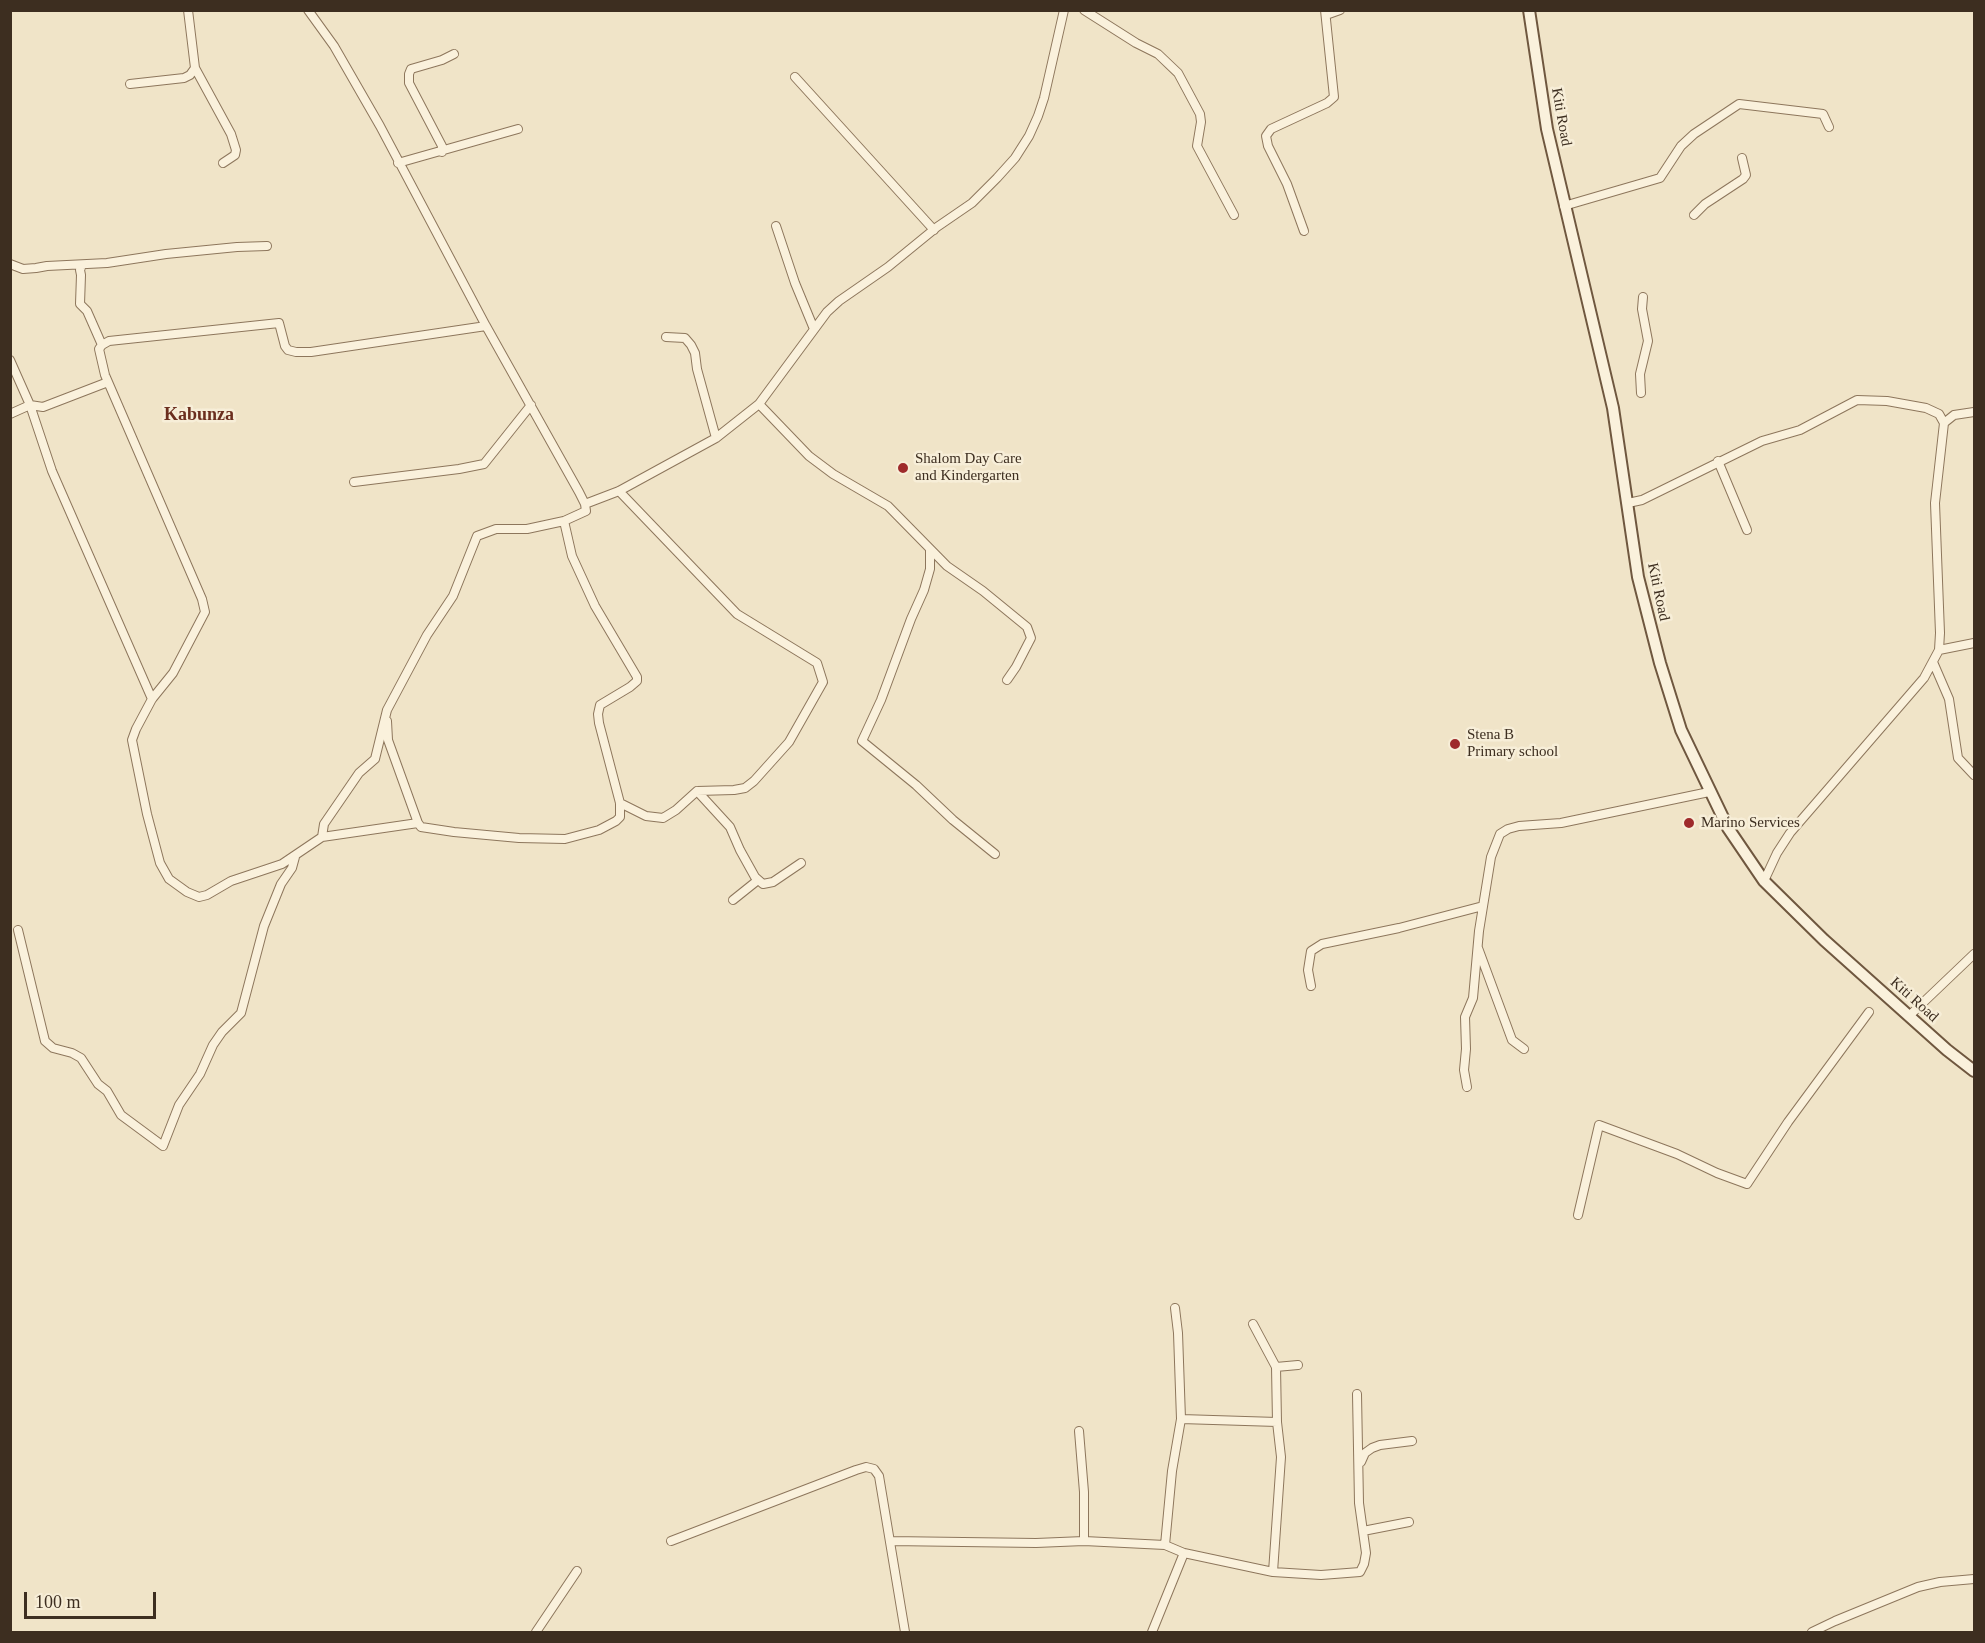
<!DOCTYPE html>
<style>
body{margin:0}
#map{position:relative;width:1985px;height:1643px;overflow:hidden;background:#f0e4c8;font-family:"Times New Roman",serif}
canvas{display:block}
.frame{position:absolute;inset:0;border:12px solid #3d2e20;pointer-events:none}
.scale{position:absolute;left:24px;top:1592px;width:132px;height:27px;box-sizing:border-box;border:3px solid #3d2e20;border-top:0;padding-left:8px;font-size:18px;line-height:21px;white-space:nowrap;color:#3d2e20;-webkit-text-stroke:4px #f7eed8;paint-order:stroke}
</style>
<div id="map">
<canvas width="1985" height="1643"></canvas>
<div class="frame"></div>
<div class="scale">100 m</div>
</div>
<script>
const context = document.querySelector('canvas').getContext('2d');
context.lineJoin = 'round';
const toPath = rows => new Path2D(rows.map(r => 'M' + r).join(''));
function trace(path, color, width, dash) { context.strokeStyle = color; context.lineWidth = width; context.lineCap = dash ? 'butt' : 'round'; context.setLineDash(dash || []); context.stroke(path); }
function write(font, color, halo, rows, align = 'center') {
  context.font = font + ' "Times New Roman",serif'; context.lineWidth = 5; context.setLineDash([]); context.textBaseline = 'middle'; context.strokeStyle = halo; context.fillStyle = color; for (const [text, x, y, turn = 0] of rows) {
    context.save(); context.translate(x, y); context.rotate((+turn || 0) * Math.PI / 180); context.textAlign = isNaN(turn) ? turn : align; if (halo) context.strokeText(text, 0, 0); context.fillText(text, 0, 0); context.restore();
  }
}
const street = toPath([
 [308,10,334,46,380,126,486,326,579,492,585,504,586,511,564,521,527,529,496,529,477,536,453,596,427,635,387,710,375,759,359,773,324,824,322,837,282,864,231,881,207,895,199,897,187,892,169,879,160,863,147,814,132,740,136,729,152,699,173,673,205,612,202,599,105,375,99,349,102,345,109,341,279,323,285,346,288,350,296,352,311,352,486,326],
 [1084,10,1136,43,1158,54,1178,73,1200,114,1201,122,1197,146,1234,215],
 [1326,15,1340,10],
 [195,68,231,134,236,150,235,155,223,163],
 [795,77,934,230],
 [130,84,184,78,190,75,195,68,188,10],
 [442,152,442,146,409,83,409,74,411,69,442,60,454,54],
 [398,163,518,129],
 [1564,206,1660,178,1681,146,1694,134,1739,104,1823,114,1829,127],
 [1694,215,1705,204,1743,179,1746,175,1742,158],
 [776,226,795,283,814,329],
 [1304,231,1287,184,1268,146,1266,136,1271,129,1327,103,1334,97,1325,10],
 [10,264,23,269,36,268,47,266,107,263,166,254,237,247,267,246],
 [82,265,80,270,81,275,80,304,87,311,102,345],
 [666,337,685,338,691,345,695,353,697,369,716,438],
 [10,360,30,405,52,471,152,699],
 [1641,393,1640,374,1648,341,1642,309,1643,297],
 [759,404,809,456,833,474,888,506,947,566,983,591,1027,627,1031,638,1016,667,1007,680],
 [10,414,30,405,43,407,108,382],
 [1718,461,1747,530],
 [354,482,459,469,484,464,531,405],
 [619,491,737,614,817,663,823,682,789,742,754,781,745,788,734,790,697,791,676,810,663,818,646,816,620,803],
 [1628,503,1642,500,1762,441,1800,430,1857,400,1887,401,1926,408,1939,414,1944,423],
 [585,504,619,491,716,438,759,404,827,312,839,301,888,267,937,227,972,203,997,178,1015,158,1029,136,1038,116,1044,98,1064,10],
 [930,551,930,569,924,590,911,619,881,700,862,741,916,785,953,820,995,854],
 [1939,650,1974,643],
 [1933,662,1949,699,1958,758,1974,775],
 [387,721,388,740,418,823,421,827,454,832,519,838,565,839,599,830,616,821,620,817,620,803,599,723,598,714,600,705,630,687,637,681,637,677,595,606,572,556,564,521],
 [697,791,730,827,740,850,755,877,763,884,773,882,801,863],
 [322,837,418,823],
 [1764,881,1777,853,1790,833,1924,678,1939,650,1940,633,1935,503,1944,423,1954,415,1974,412],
 [733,900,758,880],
 [18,930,45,1041,53,1048,72,1053,81,1058,98,1084,107,1091,121,1115,163,1146,179,1105,200,1074,213,1045,222,1032,241,1013,264,926,281,884,292,868,295,857],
 [1478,948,1512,1040,1524,1049],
 [1311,986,1308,970,1311,951,1322,944,1399,928,1483,906],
 [1909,1016,1974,954],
 [1467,1087,1464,1070,1466,1049,1465,1017,1473,998,1479,931,1491,857,1500,834,1508,829,1519,826,1561,823,1709,792],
 [1578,1215,1599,1125,1677,1154,1717,1173,1747,1184,1788,1122,1869,1012],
 [1253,1324,1276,1367],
 [1181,1419,1277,1422,1281,1457,1273,1572],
 [1277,1422,1276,1367,1298,1365],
 [1079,1431,1084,1492,1084,1541],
 [1361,1462,1365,1453,1372,1448,1380,1445,1412,1441],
 [1363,1531,1409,1522],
 [671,1541,856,1470,866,1467,874,1469,879,1476,905,1632],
 [890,1541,1036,1543,1084,1541,1165,1545],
 [1184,1553,1273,1572,1321,1575,1360,1572,1364,1564,1366,1553,1359,1503,1357,1394],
 [536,1632,577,1571],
 [1152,1632,1184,1553,1165,1545,1172,1471,1181,1419,1178,1333,1175,1308],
 [1812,1632,1835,1621,1918,1587,1940,1582,1974,1579]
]);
const secondary = toPath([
 [1529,10,1547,129,1613,408,1638,577,1660,663,1681,730,1728,828,1764,881,1824,940,1947,1050,1974,1071]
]);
const markers = [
 [903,468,6,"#9e2a2b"],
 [1455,744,6,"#9e2a2b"],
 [1689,823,6,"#9e2a2b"]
];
const streetNames = [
 ["Kiti Road",1561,117,80],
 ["Kiti Road",1658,592,78],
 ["Kiti Road",1914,1000,42]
];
const poiNames = [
 ["Shalom Day Care",915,459],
 ["and Kindergarten",915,476],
 ["Stena B",1467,735],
 ["Primary school",1467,752],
 ["Marino Services",1701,823]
];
const quarterNames = [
 ["Kabunza",199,415]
];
trace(street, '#8d765c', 10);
trace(secondary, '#6f573f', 14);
trace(street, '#faf1dc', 8);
trace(secondary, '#faf1dc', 10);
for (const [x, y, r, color] of markers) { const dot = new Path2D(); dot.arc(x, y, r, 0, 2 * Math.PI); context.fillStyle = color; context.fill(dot); trace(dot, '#f7eed8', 2); }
write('15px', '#3d2e20', '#f7eed8', streetNames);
write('15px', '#3d2e20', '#f7eed8', poiNames, 'left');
write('bold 18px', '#6b2e1e', '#f7eed8', quarterNames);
</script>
